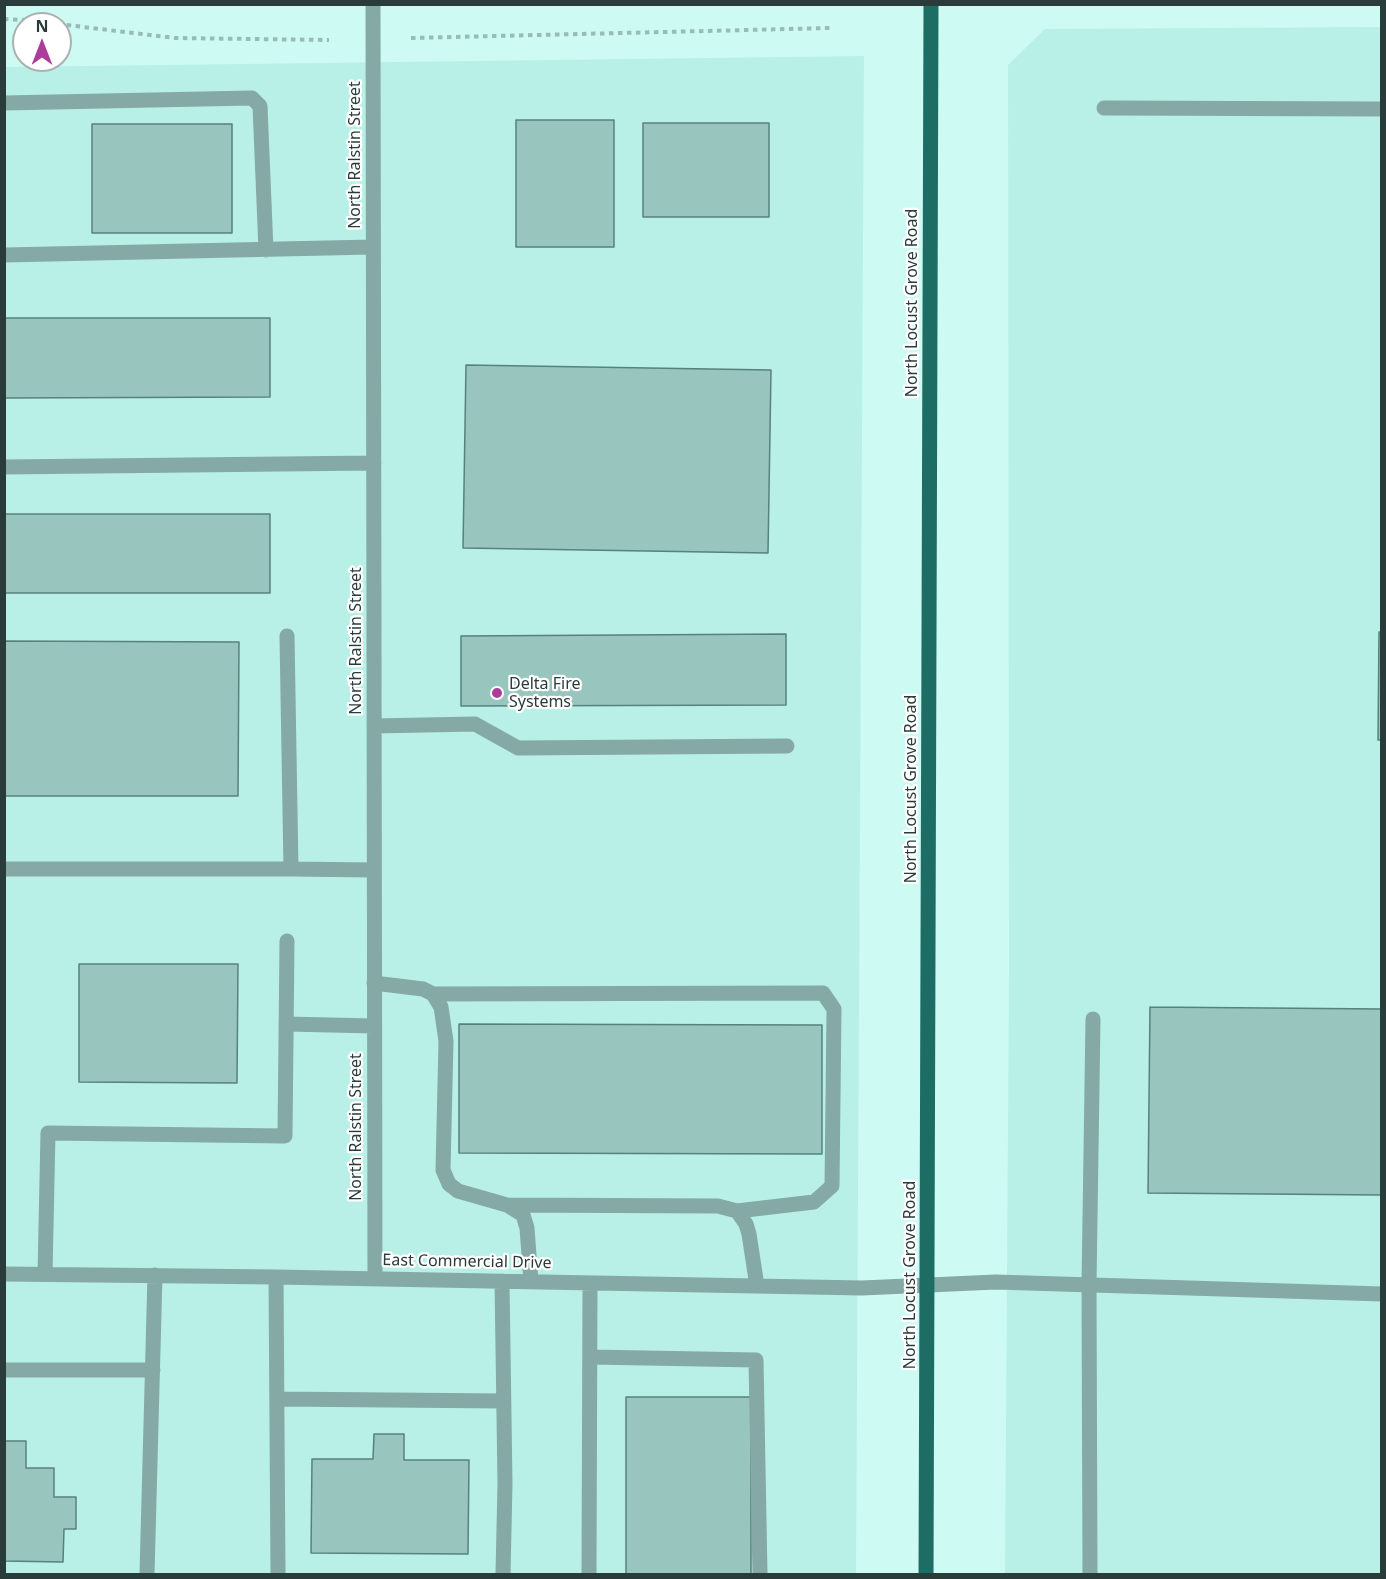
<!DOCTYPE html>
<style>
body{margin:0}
#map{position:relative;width:1386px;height:1579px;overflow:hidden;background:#cdfbf4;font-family:"Noto Sans",sans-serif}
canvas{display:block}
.frame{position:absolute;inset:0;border:6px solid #2a3c39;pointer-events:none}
.north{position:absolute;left:12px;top:12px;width:60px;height:60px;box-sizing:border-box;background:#fff;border:2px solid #aab1b0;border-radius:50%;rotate:0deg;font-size:16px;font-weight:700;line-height:24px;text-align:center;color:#2a3c39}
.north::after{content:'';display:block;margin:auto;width:21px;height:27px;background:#ad3d9a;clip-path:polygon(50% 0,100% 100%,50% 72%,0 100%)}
</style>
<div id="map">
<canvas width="1386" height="1579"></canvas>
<div class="frame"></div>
<div class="north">N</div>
</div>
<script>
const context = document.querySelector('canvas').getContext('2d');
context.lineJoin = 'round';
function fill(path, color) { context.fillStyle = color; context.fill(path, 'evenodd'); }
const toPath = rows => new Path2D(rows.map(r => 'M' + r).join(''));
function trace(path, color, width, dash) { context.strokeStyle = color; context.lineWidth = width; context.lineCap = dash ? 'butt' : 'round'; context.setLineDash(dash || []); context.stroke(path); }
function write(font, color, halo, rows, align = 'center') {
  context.font = font + ' "Noto Sans",sans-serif'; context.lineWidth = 4.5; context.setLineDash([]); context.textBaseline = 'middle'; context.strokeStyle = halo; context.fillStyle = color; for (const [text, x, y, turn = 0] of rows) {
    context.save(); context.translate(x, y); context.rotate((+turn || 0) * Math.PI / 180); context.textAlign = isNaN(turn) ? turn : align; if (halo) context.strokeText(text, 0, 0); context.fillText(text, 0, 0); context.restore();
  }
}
const built = toPath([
 [1381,27,1381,1574,1005,1574,1009,970,1008,65,1045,29],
 [864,56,856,1574,5,1574,5,67]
]);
const building = toPath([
 [516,120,614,120,614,247,516,247,516,120],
 [643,123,769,123,769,217,643,217,643,123],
 [92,124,232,124,232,233,92,233,92,124],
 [4,318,270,318,270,397,4,398,4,318],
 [466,365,771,370,768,553,463,548,466,365],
 [4,514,270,514,270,593,4,593,4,514],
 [1379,632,1382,632,1382,740,1378,740,1379,632],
 [786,634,786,705,461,706,461,636,786,634],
 [4,641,239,642,238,796,4,796,4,641],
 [79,964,238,964,237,1083,79,1082,79,964],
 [1150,1007,1382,1009,1382,1195,1148,1193,1150,1007],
 [459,1024,822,1025,822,1154,459,1153,459,1024],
 [626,1397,751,1397,751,1574,626,1574,626,1397],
 [374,1434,404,1434,404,1460,469,1460,468,1554,311,1553,312,1459,373,1459,374,1434],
 [4,1441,26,1441,26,1468,54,1468,54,1497,76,1497,76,1529,64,1529,63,1562,4,1561,4,1441]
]);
const path = toPath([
 [4,19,25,20,175,38,329,40],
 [411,38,830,28]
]);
const minor = toPath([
 [373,4,375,1278],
 [4,103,252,98,260,106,266,250],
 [1104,108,1382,109],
 [4,255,373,247],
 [4,467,374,463],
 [374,726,475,724,518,748,787,746],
 [4,869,291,869,287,636],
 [291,869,374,870],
 [374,983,423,989,433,994,441,1007,446,1041,443,1170,449,1184,458,1191,507,1205,523,1215,527,1228,531,1282],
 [433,994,823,993,834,1009,832,1186,814,1202,737,1211],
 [286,1024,374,1026],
 [507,1205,718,1206,737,1211,746,1224,749,1234,757,1286],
 [4,1274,276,1277,862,1288,996,1282,1382,1294],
 [45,1274,48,1133,285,1136,287,941],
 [276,1277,278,1574],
 [502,1281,505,1484,503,1574],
 [590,1357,756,1360,760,1574],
 [4,1370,153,1370],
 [277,1399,503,1401],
 [147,1574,155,1275],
 [589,1574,590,1283],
 [1090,1574,1089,1285,1093,1019]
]);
const major = toPath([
 [926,1574,931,4]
]);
const markers = [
 [497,693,6,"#ad3d9a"]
];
const streetNames = [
 ["North Ralstin Street",355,155,-90],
 ["North Locust Grove Road",912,303,-90],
 ["North Ralstin Street",356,641,-90],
 ["North Locust Grove Road",911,789,-90],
 ["North Ralstin Street",356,1127,-90],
 ["East Commercial Drive",467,1262,1],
 ["North Locust Grove Road",910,1275,-90]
];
const poiNames = [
 ["Delta Fire",509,684],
 ["Systems",509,702]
];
fill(built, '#b8f0e8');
fill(building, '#99c5bf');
trace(building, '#57827c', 1.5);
trace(path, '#97bcb6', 4, [4.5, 4.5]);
trace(minor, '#85a9a4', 15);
trace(major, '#1e6d65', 15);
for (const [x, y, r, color] of markers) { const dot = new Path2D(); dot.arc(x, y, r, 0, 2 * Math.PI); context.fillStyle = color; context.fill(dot); trace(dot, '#fff', 2); }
write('16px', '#2a3c39', '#fff', streetNames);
write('16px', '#2a3c39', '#fff', poiNames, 'left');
</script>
